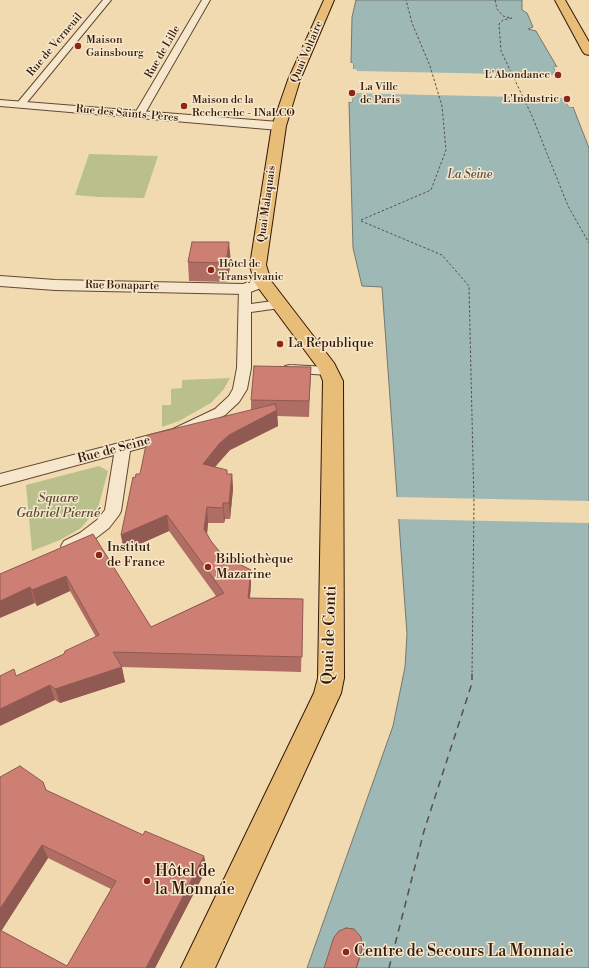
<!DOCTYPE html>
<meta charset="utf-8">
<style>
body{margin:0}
canvas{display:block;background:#f1dab0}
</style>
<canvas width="589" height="968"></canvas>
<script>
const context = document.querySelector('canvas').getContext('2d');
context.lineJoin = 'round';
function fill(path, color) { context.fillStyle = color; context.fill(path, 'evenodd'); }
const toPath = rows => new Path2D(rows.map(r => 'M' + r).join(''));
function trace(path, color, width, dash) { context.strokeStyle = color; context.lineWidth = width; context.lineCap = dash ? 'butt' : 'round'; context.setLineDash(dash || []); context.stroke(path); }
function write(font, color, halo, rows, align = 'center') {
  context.font = font + ' "Libre Bodoni",serif'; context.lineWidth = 3; context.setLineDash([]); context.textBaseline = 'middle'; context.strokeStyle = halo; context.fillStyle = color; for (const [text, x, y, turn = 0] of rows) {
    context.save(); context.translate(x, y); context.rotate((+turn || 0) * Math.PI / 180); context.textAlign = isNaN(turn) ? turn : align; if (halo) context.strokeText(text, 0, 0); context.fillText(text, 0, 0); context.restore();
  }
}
const green = toPath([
 [89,154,158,156,144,198,98,197,75,195],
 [230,378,224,389,211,403,179,421,162,427,162,405,171,405,171,389,182,388,182,380],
 [99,466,108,471,98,508,81,528,60,540,32,551,26,485]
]);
const water = toPath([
 [356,0,522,0,522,10,527,13,533,27,528,29,536,31,557,67,554,67,556,73,553,73,562,98,566,100,569,107,573,107,589,148,589,968,307,968,393,726,405,667,407,634,382,287,362,286,353,248,349,102,352,102,353,95,356,95,356,71,353,69,353,63,351,63,352,17,356,0]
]);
const pier = toPath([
 [349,63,353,63,353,69,356,69,357,71,553,75,553,73,556,73,554,67,559,67,557,69,558,74,555,75,563,97,567,99,571,105,575,107,569,107,566,100,562,98,387,94,356,93,356,95,353,95,352,102,347,102,350,100,351,94,354,93,354,71,352,70,351,65],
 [394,497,589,501,589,523,396,519]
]);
const ferryFar1 = toPath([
 [495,0,497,9,503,16,511,18],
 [512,18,503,20,499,24,501,51,532,116,568,206,589,243],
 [361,220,431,190,446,150,442,106,430,66,412,23,406,0],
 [361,221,442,255,469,286,474,504,472,675]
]);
const ferry = toPath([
 [389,968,424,831,472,683,472,674]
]);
const minor = toPath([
 [103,0,111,0,24,106,18,106,16,104,18,102,103,0],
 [202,0,210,0,144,115,142,117,136,117,134,115,202,0],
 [245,285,249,286,251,289,251,304,280,300,285,301,286,304,285,307,280,308,251,312,251,368,247,389,239,402,225,415,183,437,130,451,121,511,119,515,109,528,92,541,76,551,70,552,64,551,61,546,64,541,80,533,97,520,105,510,114,455,0,486,0,474,173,429,215,409,229,396,233,389,237,368,239,289,241,286,245,285],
 [290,365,328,367,333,368,335,371,333,374,328,375,285,372,283,369,285,366,290,365]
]);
const tertiary = toPath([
 [0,100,279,122,283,123,285,126,283,129,279,130,0,106,0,100],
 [0,276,55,280,243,284,263,277,269,279,271,282,269,285,245,294,55,290,0,286,0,276]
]);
const primary = toPath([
 [324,0,334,0,300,80,286,126,266,265,271,281,334,363,343,381,344,678,341,693,215,968,181,968,314,693,318,678,323,381,318,368,254,282,250,265,272,126,288,80,324,0],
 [555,0,565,0,589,42,589,55,585,54,583,52,555,0]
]);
const wall = toPath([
 [188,262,231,262,227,282,189,281],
 [311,367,309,417,277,416,278,426,230,450,221,460,215,467,227,474,232,474,233,489,230,519,225,519,224,523,208,523,207,534,211,541,219,551,229,559,251,570,251,585,250,598,303,599,301,672,121,667,125,682,60,703,16,676,64,654,96,637,70,591,37,606,35,603,0,574,93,534,151,627,216,596,169,531,124,551,121,535,135,478,140,474,251,410,251,400],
 [0,777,43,782,46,790,207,868,155,968,0,968],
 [48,858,111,889,67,966,1,931]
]);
const shadedWall = toPath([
 [229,242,231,262,227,282,226,263],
 [277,410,278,426,230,450,221,460,204,480,203,464,219,444,229,435],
 [232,474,233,489,230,519,229,503],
 [223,503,225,519,224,523,223,508],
 [207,507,208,523,206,544,204,529],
 [167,515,169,531,124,551,121,535],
 [251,570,251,585,248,613,248,598],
 [66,576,70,591,37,606,32,590],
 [30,587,35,603,0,618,0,601],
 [122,667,125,682,60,703,55,689],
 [50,685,55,700,0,726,0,709],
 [42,845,48,858,0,933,0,909],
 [204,856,207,868,155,968,146,968],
 [362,949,360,958,357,968,356,968]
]);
const building = toPath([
 [192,242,229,242,226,263,188,262,192,242],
 [254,366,311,367,309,401,251,400,254,366],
 [275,404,277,410,229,435,219,444,203,464,227,470,227,474,232,474,229,503,223,503,223,508,207,507,204,529,211,541,219,551,229,559,251,570,248,598,303,599,302,657,113,652,122,667,55,689,50,685,0,709,0,676,14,669,16,676,64,654,65,651,99,635,66,576,32,590,30,587,0,601,0,574,93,534,151,627,224,593,167,515,121,535,133,477,135,478,136,474,140,474,148,435,275,404],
 [20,766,43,782,46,790,143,835,145,831,204,856,146,968,0,968,0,930,67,966,116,881,42,845,0,909,0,777,20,766],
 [346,928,354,929,361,937,362,949,356,968,324,968,334,937,339,931,346,928]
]);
const markers = [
 [78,46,4,"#8f2418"],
 [558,75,4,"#8f2418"],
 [352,93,4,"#8f2418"],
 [567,99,4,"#8f2418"],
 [184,106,4,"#8f2418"],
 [211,270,4,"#8f2418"],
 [280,344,4,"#8f2418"],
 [99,555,4,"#8f2418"],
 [208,567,4,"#8f2418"],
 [147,881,4,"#8f2418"],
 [346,952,4,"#8f2418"]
];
const farPoinames = [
 ["Maison",86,40],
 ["Gainsbourg",86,53],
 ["L'Abondance",550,75,"right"],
 ["La Ville",360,87],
 ["de Paris",360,100],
 ["L'Industrie",559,99,"right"],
 ["Maison de la",192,100],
 ["Recherche - INaLCO",192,113],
 ["Hôtel de",219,264],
 ["Transylvanie",219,277]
];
const farStreetnames = [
 ["Rue de Verneuil",55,45,-50],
 ["Rue de Lille",163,52,-60],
 ["Quai Voltaire",307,52,-67],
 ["Rue des Saints-Pères",127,114,5],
 ["Quai Malaquais",267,204,-82],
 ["Rue Bonaparte",122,286,1]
];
const farWaternames = [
 ["La Seine",470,175]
];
const poiNames = [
 ["La République",288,344],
 ["Institut",107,548],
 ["de France",107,563],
 ["Bibliothèque",216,560],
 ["Mazarine",216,575]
];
const streetNames = [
 ["Rue de Seine",114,450,-15]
];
const parkNames = [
 ["Square",58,499],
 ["Gabriel Pierné",58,514]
];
const nearStreetnames = [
 ["Quai de Conti",330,635,-88]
];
const nearPoinames = [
 ["Hôtel de",155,872],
 ["la Monnaie",155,890],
 ["Centre de Secours La Monnaie",354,952]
];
fill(green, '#b9c08c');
fill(water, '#9eb8b5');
trace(water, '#737870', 1);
fill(pier, '#f1dab0');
trace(ferryFar1, '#585045', 1, [2.5, 2]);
trace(ferry, '#585045', 1.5, [7, 5.5]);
trace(minor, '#624832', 2);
trace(tertiary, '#624832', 2);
trace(primary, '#331808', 2);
fill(minor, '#f6e7cc');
fill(tertiary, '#f6e7cc');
fill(primary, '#e8bd78');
fill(wall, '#b06d64');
fill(shadedWall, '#905951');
fill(building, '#cd7f74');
trace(building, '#905951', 1);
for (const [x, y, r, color] of markers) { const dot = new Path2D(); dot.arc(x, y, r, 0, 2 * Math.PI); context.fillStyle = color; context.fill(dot); trace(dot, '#f6e7cc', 1.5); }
write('11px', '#331808', '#f6e7cc', farPoinames, 'left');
write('11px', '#331808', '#f6e7cc', farStreetnames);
write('italic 12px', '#585045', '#f6e7cc', farWaternames);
write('13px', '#331808', '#f6e7cc', poiNames, 'left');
write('13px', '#331808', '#f6e7cc', streetNames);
write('italic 13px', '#5b4a30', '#f6e7cc', parkNames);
write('16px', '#331808', '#f6e7cc', nearStreetnames);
write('16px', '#331808', '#f6e7cc', nearPoinames, 'left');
</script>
